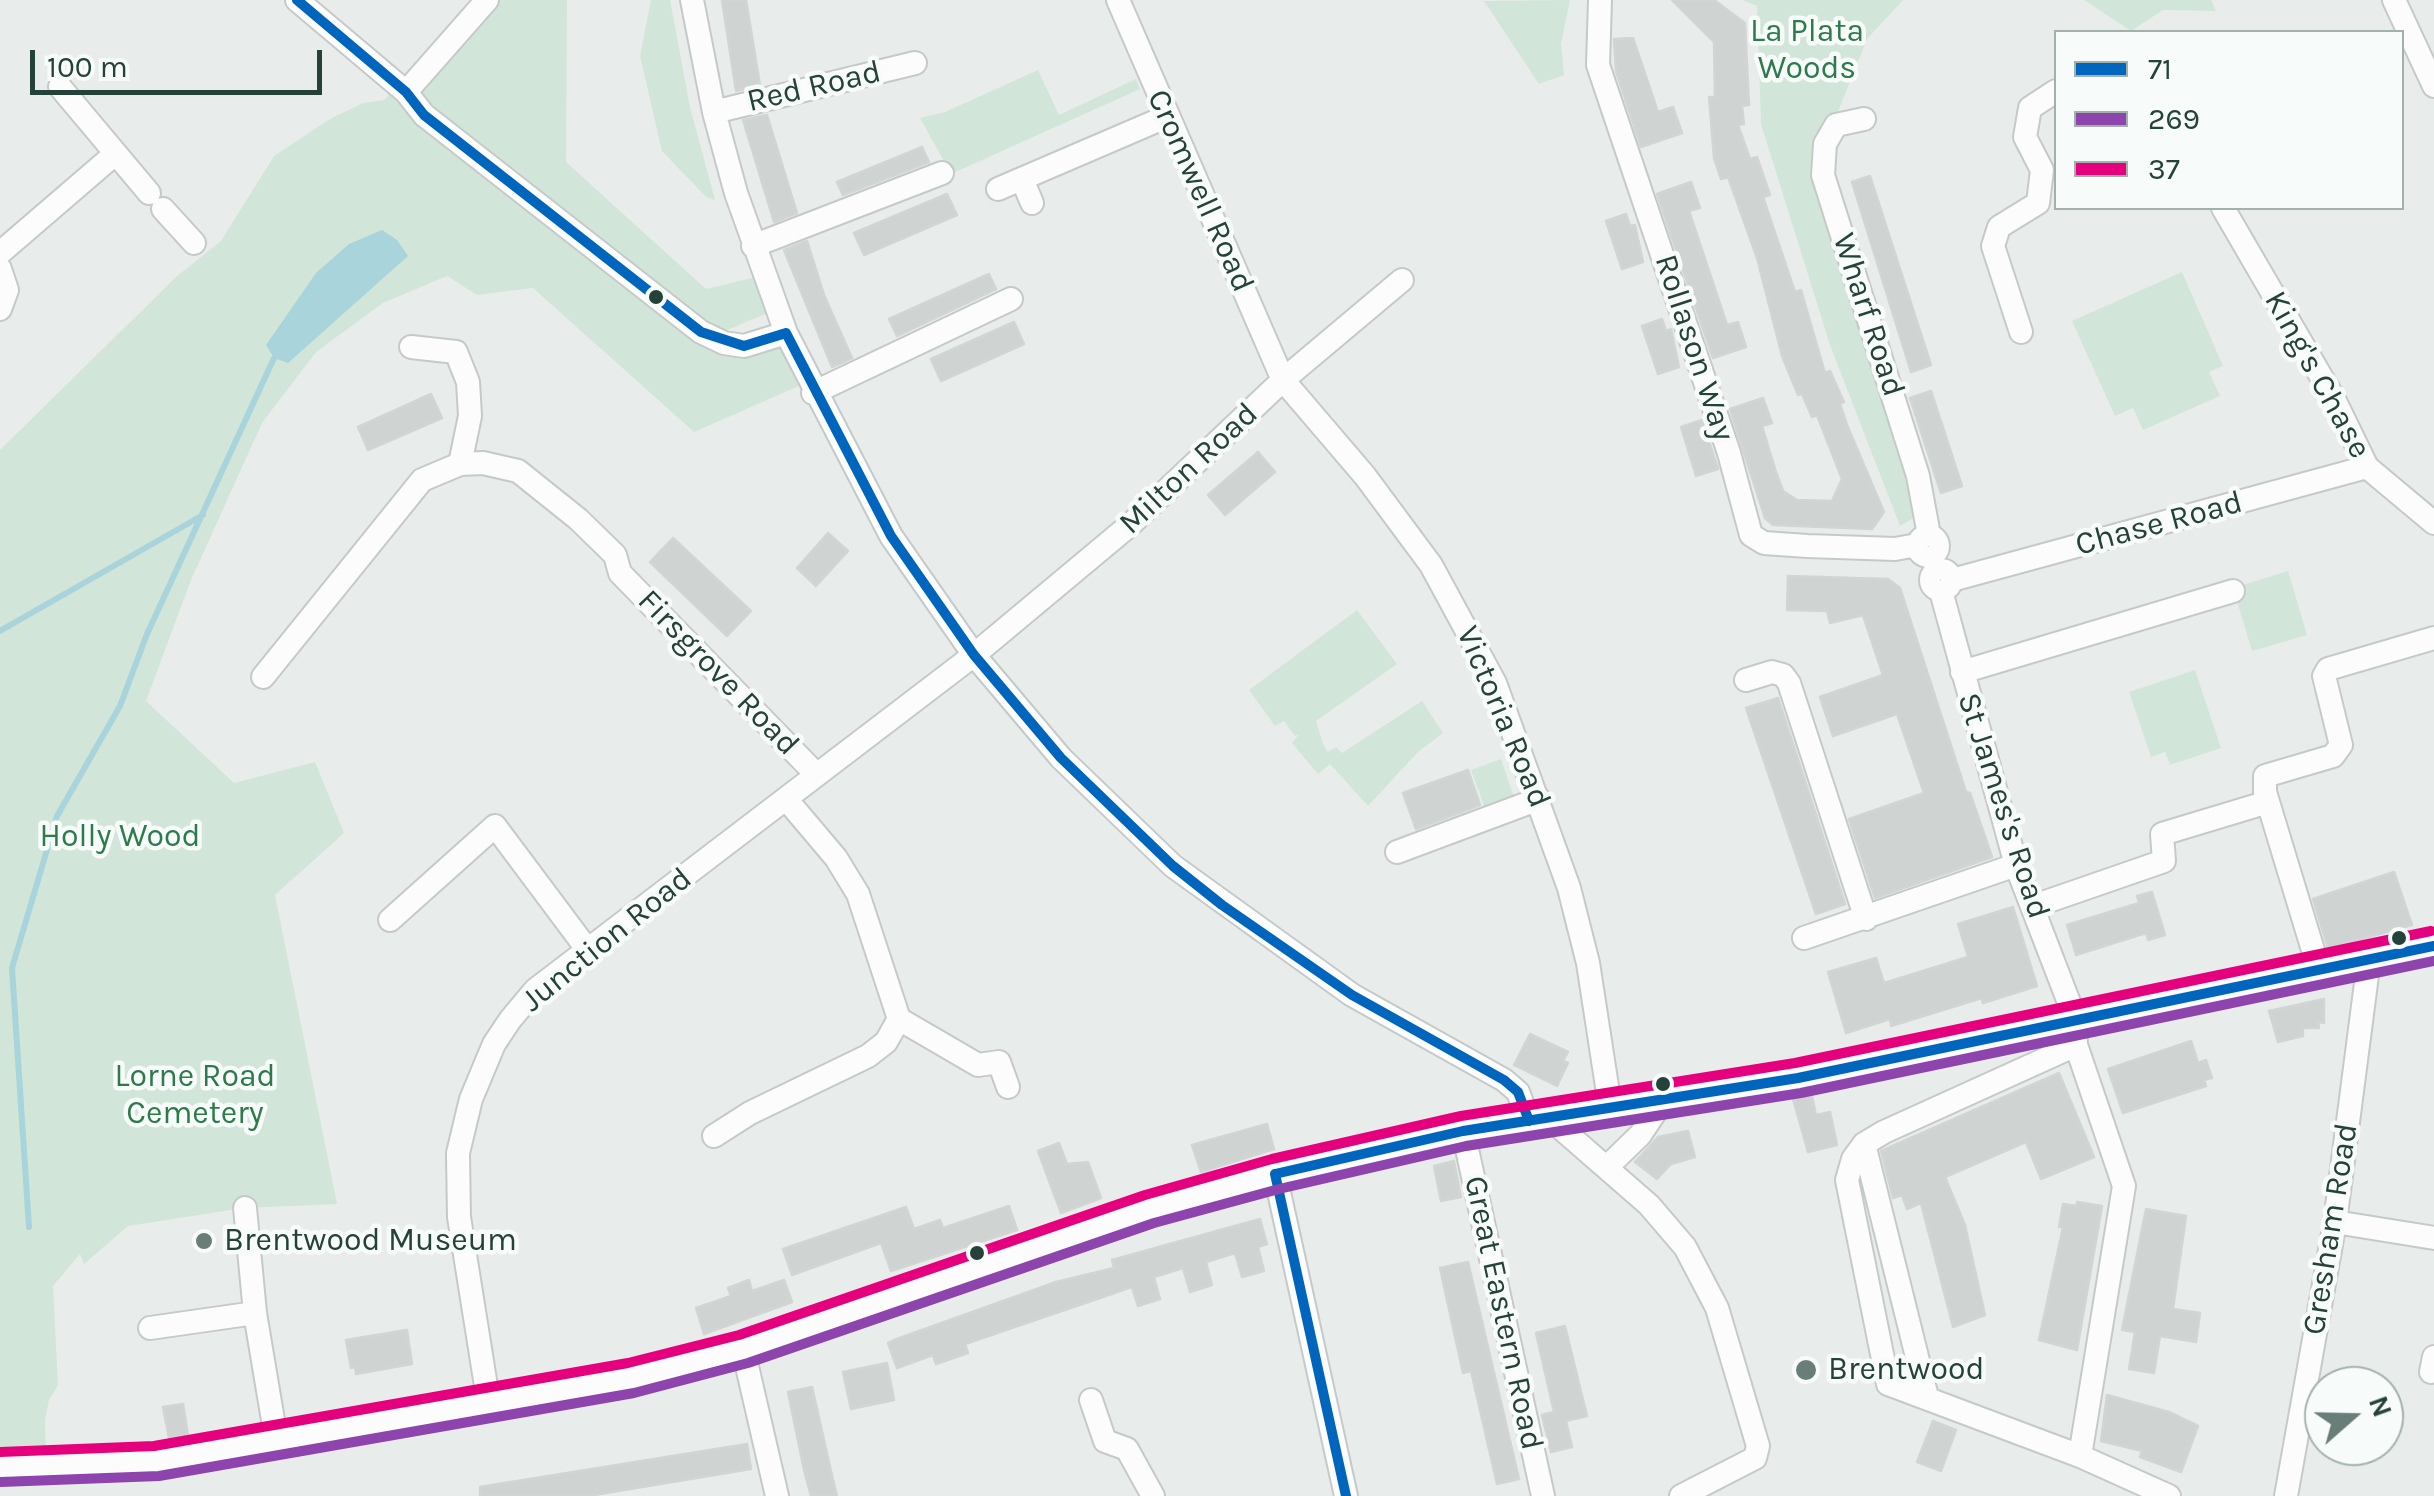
<!DOCTYPE html>
<style>
body{margin:0}
#map{position:relative;width:2434px;height:1496px;overflow:hidden;background:#e8edeb;font-family:Karla,sans-serif}
canvas{display:block}
.legend{position:absolute;left:2054px;top:30px;width:350px;height:180px;box-sizing:border-box;background:#f7fbf9;border:2px solid #a3b1ad;margin:0;padding:12px 18px;list-style:none;font-size:30px;color:#24423a}
.legend li{display:flex;align-items:center;gap:20px;height:50px}
.legend b{width:50px;border:2px solid #a3b1ad}
.north{position:absolute;left:2304px;top:1366px;width:100px;height:100px;box-sizing:border-box;background:#f7fbf9;border:2px solid #a3b1ad;border-radius:50%;rotate:70deg;font-size:28px;font-weight:700;line-height:40px;text-align:center;color:#24423a}
.north::after{content:'';display:block;margin:auto;width:35px;height:45px;background:#697e78;clip-path:polygon(50% 0,100% 100%,50% 72%,0 100%)}
.scale{position:absolute;left:30px;top:50px;width:292px;height:45px;box-sizing:border-box;border:5px solid #24423a;border-top:0;padding-left:12px;font-size:30px;line-height:35px;white-space:nowrap;color:#24423a;-webkit-text-stroke:8px #f7fbf9;paint-order:stroke}
</style>
<div id="map">
<canvas width="2434" height="1496"></canvas>
<ul class="legend">
<li><b style="height:12px;background:#0065bd"></b>71</li>
<li><b style="height:12px;background:#8e44ad"></b>269</li>
<li><b style="height:12px;background:#e5007d"></b>37</li>
</ul>
<div class="north">N</div>
<div class="scale">100 m</div>
</div>
<script>
const context = document.querySelector('canvas').getContext('2d');
context.lineJoin = 'round';
function fill(path, color) { context.fillStyle = color; context.fill(path, 'evenodd'); }
const toPath = rows => new Path2D(rows.map(r => 'M' + r).join(''));
function trace(path, color, width, dash) { context.strokeStyle = color; context.lineWidth = width; context.lineCap = dash ? 'butt' : 'round'; context.setLineDash(dash || []); context.stroke(path); }
function write(font, color, halo, rows, align = 'center') {
  context.font = font + ' Karla,sans-serif'; context.lineWidth = 9; context.setLineDash([]); context.textBaseline = 'middle'; context.strokeStyle = halo; context.fillStyle = color; for (const [text, x, y, turn = 0] of rows) {
    context.save(); context.translate(x, y); context.rotate((+turn || 0) * Math.PI / 180); context.textAlign = isNaN(turn) ? turn : align; if (halo) context.strokeText(text, 0, 0); context.fillText(text, 0, 0); context.restore();
  }
}
const green = toPath([
 [479,0,567,0,566,162,706,289,764,275,777,309,713,336,786,333,808,382,694,432,533,288,477,295,447,276,383,303,316,352,262,423,191,580,146,701,234,783,315,762,344,833,275,895,337,1204,244,1208,128,1226,84,1264,80,1254,53,1286,58,1385,49,1400,45,1420,46,1467,0,1467,0,450,177,276,221,241,274,156,330,119,363,103,384,100],
 [651,0,670,0,690,107,715,200,706,197,662,151,640,56],
 [1570,0,1561,44,1564,75,1539,84,1484,1],
 [1742,0,1903,0,1867,39,1825,144,1925,511,1900,526,1830,345,1761,124,1757,6],
 [2084,0,2211,0,2216,11,2163,10,2131,31],
 [1038,70,1059,115,1136,79,1140,89,951,174,920,118,945,112],
 [2182,272,2223,366,2209,372,2220,396,2143,430,2133,408,2115,416,2072,321],
 [2288,571,2307,635,2252,651,2233,588],
 [1357,610,1397,664,1316,721,1323,744,1328,752,1336,747,1342,753,1422,701,1443,733,1418,752,1368,806,1330,764,1318,774,1292,743,1299,734,1295,736,1284,721,1275,726,1249,690],
 [2195,670,2221,748,2170,765,2165,752,2151,757,2129,692],
 [1501,759,1515,800,1486,811,1471,770]
]);
const water = toPath([
 [382,230,397,240,408,256,288,363,274,358,266,345,316,273,349,244]
]);
const stream = toPath([
 [0,631,203,515],
 [29,1227,12,968,57,816,120,706,147,634,274,358]
]);
const building = toPath([
 [722,0,746,0,760,85,736,91,722,0],
 [1672,0,1714,0,1745,23,1749,105,1742,106,1744,124,1738,125,1750,159,1757,157,1770,195,1763,197,1795,292,1801,290,1825,373,1830,371,1844,402,1840,404,1847,425,1884,512,1872,529,1773,525,1765,518,1730,409,1763,398,1772,423,1762,426,1776,472,1783,491,1797,500,1832,501,1842,479,1817,415,1812,417,1802,394,1798,395,1782,356,1757,258,1728,177,1721,179,1714,158,1709,97,1715,97,1714,42,1672,0],
 [1633,38,1658,112,1673,107,1682,133,1641,147,1616,71,1614,39,1633,38],
 [767,115,797,213,774,222,743,120,767,115],
 [922,147,929,162,843,195,837,182,922,147],
 [1870,176,1931,365,1911,372,1852,182,1870,176],
 [1691,182,1700,208,1689,211,1727,325,1738,322,1746,347,1713,358,1657,194,1691,182],
 [947,194,957,215,864,255,854,233,947,194],
 [1626,214,1630,226,1635,225,1643,262,1622,269,1606,221,1626,214],
 [807,241,824,295,852,358,832,367,784,250,807,241],
 [989,274,996,289,897,336,889,319,989,274],
 [1662,319,1666,331,1671,329,1679,367,1658,374,1642,326,1662,319],
 [1014,322,1024,344,941,381,931,359,1014,322],
 [1931,391,1962,486,1941,493,1910,398,1931,391],
 [431,394,442,418,368,450,358,427,431,394],
 [1702,420,1718,469,1696,476,1681,427,1702,420],
 [1258,452,1275,472,1225,515,1208,495,1258,452],
 [828,533,848,551,816,586,797,568,828,533],
 [673,538,751,611,727,636,650,562,673,538],
 [1788,576,1888,579,1900,588,1966,792,1970,793,1992,857,1875,898,1849,819,1924,793,1897,714,1833,736,1820,697,1883,675,1863,615,1830,623,1827,611,1787,610,1788,576],
 [1778,698,1845,904,1816,914,1746,708,1778,698],
 [1468,770,1480,805,1416,829,1403,793,1468,770],
 [2394,872,2412,925,2328,948,2313,899,2394,872],
 [2152,892,2165,935,2148,940,2146,933,2076,955,2067,925,2139,903,2137,896,2152,892],
 [2013,907,2037,986,1983,1003,1982,998,1891,1026,1890,1019,1846,1033,1828,972,1876,958,1884,983,1968,957,1958,924,2013,907],
 [2324,999,2324,1023,2318,1022,2319,1028,2303,1028,2303,1036,2278,1042,2269,1011,2324,999],
 [1530,1034,1568,1052,1563,1061,1568,1063,1557,1086,1514,1065,1530,1034],
 [2191,1041,2198,1063,2206,1060,2212,1078,2204,1080,2206,1086,2123,1113,2108,1069,2191,1041],
 [2059,1073,2094,1157,2041,1179,2026,1142,1945,1177,1965,1225,1985,1315,1953,1327,1921,1203,1907,1209,1902,1195,1893,1198,1881,1151,2059,1073],
 [1812,1096,1816,1115,1830,1112,1837,1145,1808,1152,1793,1099,1812,1096],
 [1267,1124,1274,1149,1201,1172,1192,1145,1267,1124],
 [1688,1131,1695,1157,1671,1164,1657,1179,1635,1162,1658,1137,1688,1131],
 [1059,1143,1067,1164,1088,1162,1101,1198,1061,1213,1038,1151,1059,1143],
 [1454,1161,1461,1197,1441,1201,1434,1166,1454,1161],
 [2077,1202,2102,1206,2077,1350,2039,1340,2063,1227,2059,1227,2063,1204,2077,1206,2077,1202],
 [1009,1206,1017,1230,891,1271,881,1243,792,1275,783,1249,906,1207,914,1229,940,1220,943,1228,1009,1206],
 [2146,1209,2186,1216,2173,1309,2200,1313,2196,1342,2160,1336,2154,1373,2129,1369,2135,1332,2122,1330,2146,1209],
 [1260,1219,1267,1244,1258,1247,1264,1271,1242,1277,1235,1253,1206,1262,1212,1285,1190,1292,1183,1268,1154,1277,1160,1299,1138,1306,1132,1287,965,1344,968,1353,936,1364,933,1355,897,1368,888,1343,894,1340,1056,1282,1114,1268,1112,1260,1260,1219],
 [1468,1262,1519,1479,1497,1484,1471,1371,1463,1373,1440,1268,1468,1262],
 [749,1280,752,1291,784,1280,792,1302,704,1334,696,1308,731,1296,728,1288,749,1280],
 [1565,1326,1587,1416,1566,1421,1572,1447,1551,1452,1542,1415,1554,1412,1536,1333,1565,1326],
 [407,1330,412,1364,356,1374,355,1367,351,1368,346,1340,407,1330],
 [887,1363,894,1400,851,1409,843,1372,887,1363],
 [812,1387,833,1480,837,1496,811,1496,804,1470,788,1392,812,1387],
 [2107,1395,2169,1412,2198,1426,2181,1472,2140,1457,2142,1451,2101,1441,2107,1395],
 [183,1404,188,1435,169,1438,163,1407,183,1404],
 [1933,1421,1956,1430,1941,1471,1917,1462,1933,1421],
 [747,1444,751,1469,588,1496,480,1496,480,1487,747,1444]
]);
const street = toPath([
 [297,0,406,92,424,115,701,332,724,343,744,346,786,333],
 [692,0,714,112,736,193,786,333,891,536,974,655,1061,758,1173,866,1352,995,1504,1080,1518,1092,1529,1121],
 [1118,0,1283,380,1365,476,1431,565,1495,683,1569,888,1588,963,1610,1106],
 [1600,0,1598,65,1729,453,1751,535,1764,543,1807,546,1895,549,1917,545],
 [2394,0,2434,86],
 [60,87,149,193],
 [406,92,487,0],
 [714,112,915,63],
 [1864,119,1836,125,1825,144,1823,175,1918,476,1929,535],
 [1022,179,1032,203],
 [998,189,1168,116],
 [2223,208,2333,397,2367,467,2434,523],
 [163,209,194,243],
 [753,246,942,173],
 [0,253,115,154],
 [0,269,7,290,0,309],
 [2021,332,1993,246,1999,227,2038,203,2042,170,2025,137,2030,108,2056,91],
 [411,347,456,352,468,382,470,416,460,464],
 [813,393,1011,299],
 '1918 546a10 10 0 1 1 20 0a10 10 0 1 1-20 0Z',
 '1931 580a10 10 0 1 1 20 0a10 10 0 1 1-20 0Z',
 [1952,580,2367,467],
 [1941,591,2016,865,2075,1018,2076,1045,2124,1186,2080,1456],
 [1962,672,2233,591],
 [263,677,422,480,460,464,483,463,518,471,578,519,615,555,620,573,816,774],
 [1746,680,1772,672,1783,675,1789,683,1866,919],
 [1397,852,1539,799],
 [2034,906,2164,861,2162,834,2268,802],
 [390,920,495,826,587,949],
 [1804,938,2016,865],
 [2319,970,2265,792,2265,776,2333,756,2341,745,2324,676,2328,669,2434,638],
 [899,1019,978,1065,999,1062,1008,1087],
 [2076,1045,1884,1132,1864,1144,1853,1159,1847,1180,1888,1384,2080,1456,2169,1496],
 [1548,1117,1649,1205,1685,1247,1717,1308,1758,1446,1755,1458,1681,1496],
 [1463,1131,1543,1496],
 [714,1136,750,1113,868,1056,886,1042,899,1019,858,894,836,858,787,800],
 [1864,1144,1927,1397],
 [1607,1167,1640,1135,1664,1099],
 [1275,1174,1346,1496],
 [245,1208,255,1313,276,1438],
 [2335,1222,2434,1238],
 [150,1328,255,1313],
 [743,1349,777,1496],
 [2431,1372,2434,1357],
 [1091,1400,1105,1441,1127,1449,1153,1496],
 [489,1405,459,1217,458,1153,471,1099,494,1044,510,1020,535,990,974,655,1131,524,1283,380,1402,280],
 [2286,1496,2335,1222,2369,960]
]);
const secondary = toPath([
 [0,1467,156,1461,631,1378,743,1349,1150,1209,1275,1174,1463,1131,1798,1078,2434,946]
]);
const bus1 = toPath([
 [297,0,406,92,424,115,701,332,744,346,786,333],
 [786,333,891,536,974,655,1061,758,1173,866,1222,905,1352,995,1504,1080,1518,1092,1529,1121],
 [1275,1174,1463,1131,1798,1078,2434,946],
 [1275,1174,1346,1496]
]);
const bus2 = toPath([
 [1,1482,159,1476,634,1393,748,1363,1154,1223,1279,1189,1466,1146,1801,1093,2434,961]
]);
const bus3 = toPath([
 [0,1452,154,1446,628,1363,739,1335,1145,1195,1272,1159,1461,1116,1795,1063,2431,931]
]);
const markers = [
 [656,297,9,"#24423a"],
 [2399,938,9,"#24423a"],
 [1663,1084,9,"#24423a"],
 [204,1241,10,"#697e78"],
 [977,1253,9,"#24423a"],
 [1806,1370,12,"#697e78"]
];
const parkNames = [
 ["La Plata",1807,32],
 ["Woods",1807,69],
 ["Holly Wood",120,837],
 ["Lorne Road",195,1077],
 ["Cemetery",195,1114]
];
const streetNames = [
 ["Red Road",814,87,-13],
 ["Cromwell Road",1200,191,66],
 ["Wharf Road",1868,315,72],
 ["Rollason Way",1694,348,72],
 ["King's Chase",2317,375,61],
 ["Milton Road",1189,469,-43],
 ["Chase Road",2159,524,-15],
 ["Firsgrove Road",718,673,46],
 ["Victoria Road",1503,717,67],
 ["St James's Road",2003,806,72],
 ["Junction Road",607,940,-39],
 ["Gresham Road",2331,1229,-81],
 ["Great Eastern Road",1503,1313,78]
];
const poiNames = [
 ["Brentwood Museum",224,1241],
 ["Brentwood",1828,1370]
];
fill(green, '#d1e6d8');
fill(water, '#a9d4db');
trace(stream, '#a9d4db', 6);
fill(building, '#cfd4d2');
trace(building, '#d1d6d4', 2.5);
trace(street, '#c5cac8', 26);
trace(secondary, '#c3cbc8', 36);
trace(street, '#fcfcfc', 22);
trace(secondary, '#fcfcfc', 32);
trace(bus1, '#0065bd', 10);
trace(bus2, '#8e44ad', 10);
trace(bus3, '#e5007d', 10);
for (const [x, y, r, color] of markers) { const dot = new Path2D(); dot.arc(x, y, r, 0, 2 * Math.PI); context.fillStyle = color; context.fill(dot); trace(dot, '#f7fbf9', 4); }
write('32px', '#2d7a4b', '#f7fbf9', parkNames);
write('32px', '#24423a', '#f7fbf9', streetNames);
write('32px', '#24423a', '#f7fbf9', poiNames, 'left');
</script>
